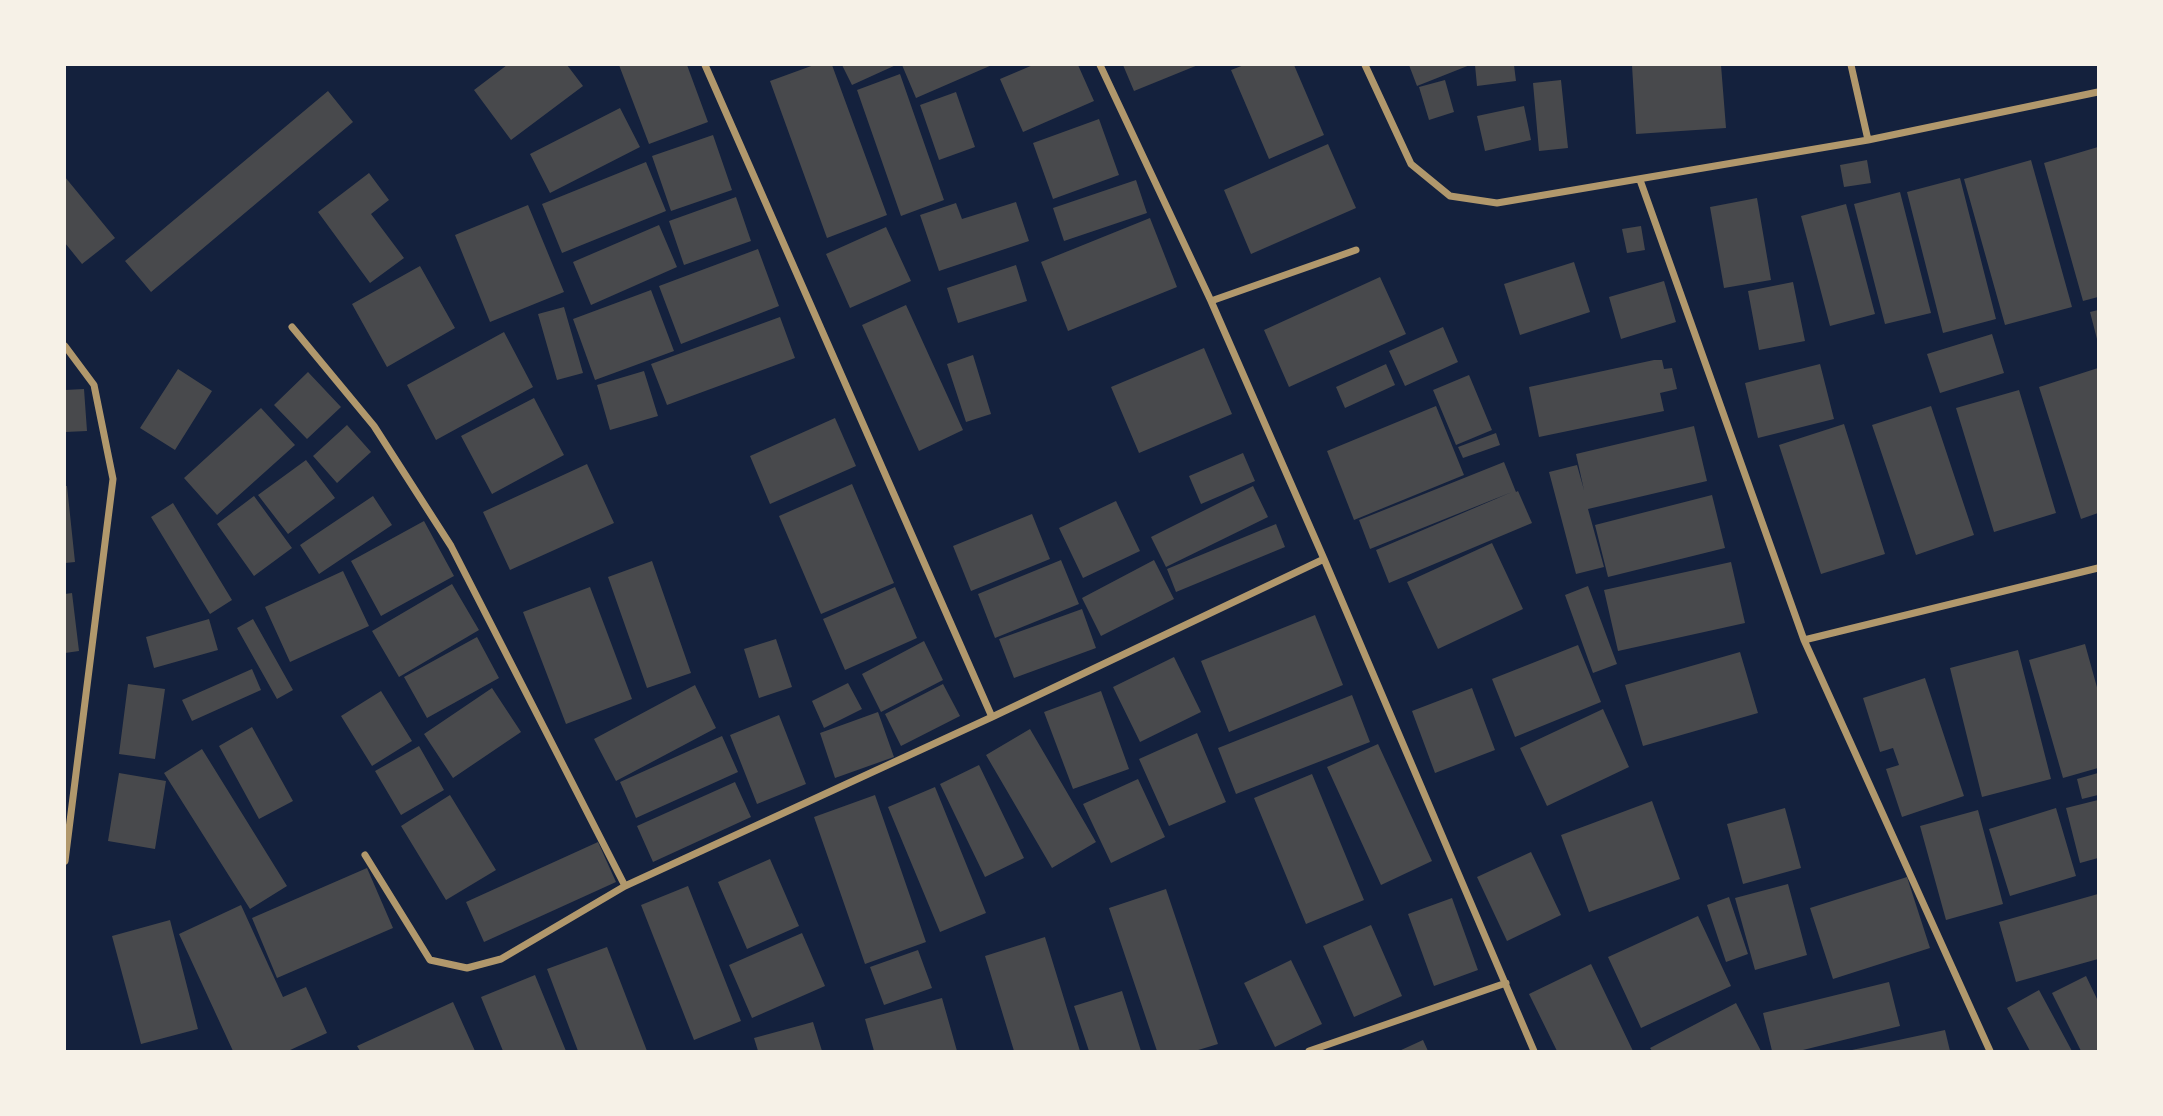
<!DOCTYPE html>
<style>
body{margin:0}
#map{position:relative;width:2163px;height:1116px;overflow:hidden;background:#14213d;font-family:Poppins,sans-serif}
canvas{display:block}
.frame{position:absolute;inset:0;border:66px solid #f6f1e7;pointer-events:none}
</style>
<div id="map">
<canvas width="2163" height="1116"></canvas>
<div class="frame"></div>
</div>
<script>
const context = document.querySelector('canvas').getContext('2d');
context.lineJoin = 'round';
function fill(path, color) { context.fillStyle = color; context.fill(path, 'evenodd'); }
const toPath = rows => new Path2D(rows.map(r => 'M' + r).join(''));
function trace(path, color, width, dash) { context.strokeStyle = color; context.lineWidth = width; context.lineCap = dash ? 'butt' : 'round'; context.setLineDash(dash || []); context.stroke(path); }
const building = toPath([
 [507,65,567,65,583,86,511,140,474,90],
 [619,65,687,65,708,122,649,144],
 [814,65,832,65,887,215,827,238,770,81],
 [842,65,896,65,852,85],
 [902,65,992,65,916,98],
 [1033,65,1078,65,1094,101,1023,132,1000,79],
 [1123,65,1198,65,1134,91],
 [1244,65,1294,65,1324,135,1269,159,1231,70],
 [1409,65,1470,65,1417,86],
 [1475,65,1514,65,1516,81,1477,86],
 [1632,65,1721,65,1726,128,1636,134],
 [900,74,944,200,901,216,857,90],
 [1445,80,1454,112,1429,120,1419,87],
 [1561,80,1568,148,1539,151,1533,83],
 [328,91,353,122,151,292,125,261],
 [956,92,975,147,939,160,920,105],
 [1524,106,1531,140,1485,151,1477,116],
 [620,108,640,147,550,193,530,154],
 [1099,119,1119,175,1053,199,1033,143],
 [713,135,732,190,671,211,652,156],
 [1328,144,1356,208,1251,254,1224,190],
 [2098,147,2098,297,2083,301,2044,163],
 [1867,160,1871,183,1844,187,1840,165],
 [2031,160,2072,307,2005,325,1964,179],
 [646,162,666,211,562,253,542,204],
 [369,173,389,200,371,214,404,258,370,283,318,212],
 [65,177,115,238,82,264,65,243],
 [1960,178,1996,319,1943,333,1907,192],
 [1136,180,1147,213,1064,241,1053,208],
 [1900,192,1931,313,1885,324,1854,204],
 [736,197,751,241,684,265,669,221],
 [1757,198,1771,280,1724,288,1710,207],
 [1016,202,1029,241,939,271,920,215,956,203,962,219],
 [1846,204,1875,314,1830,326,1801,216],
 [528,205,564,292,490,322,455,235],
 [1150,218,1177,287,1068,331,1041,262],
 [659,225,677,267,591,305,573,262],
 [1641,226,1645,250,1627,253,1622,229],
 [886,227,911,281,850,308,826,254],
 [758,249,779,306,681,344,659,286],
 [1574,262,1590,312,1520,335,1504,284],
 [1016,265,1027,301,958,323,947,288],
 [420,266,455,328,387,367,352,304],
 [1380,277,1406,334,1289,387,1264,330],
 [1664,281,1676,322,1621,339,1609,297],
 [1793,282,1805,341,1759,350,1748,291],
 [651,290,674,351,595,380,573,319],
 [906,305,963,430,919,451,862,325],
 [564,307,583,373,557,380,538,314],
 [2098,310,2098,339,2097,339,2090,312],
 [780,317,795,358,667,405,651,364],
 [1443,327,1458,362,1405,386,1389,351],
 [504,332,533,387,436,440,407,385],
 [1992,334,2004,373,1940,393,1927,354],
 [1204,348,1232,414,1139,453,1111,387],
 [973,355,991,414,966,422,947,364],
 [1654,360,1662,360,1664,369,1672,368,1677,389,1660,393,1664,411,1539,437,1529,387],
 [1386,364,1395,385,1345,408,1336,387],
 [1820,364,1834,419,1758,438,1745,383],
 [2098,368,2098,513,2081,519,2039,387],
 [178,369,212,391,175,450,140,428],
 [644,371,658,416,610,430,597,385],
 [308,372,341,407,307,439,274,405],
 [1469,375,1492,430,1456,445,1433,390],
 [84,389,87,431,65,432,65,390],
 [2019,390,2056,513,1994,532,1956,408],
 [534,398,564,455,492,494,461,436],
 [1436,406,1464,475,1354,520,1327,451],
 [1931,406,1974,535,1916,555,1872,425],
 [261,408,295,445,217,515,184,478],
 [835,418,856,466,770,504,750,456],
 [1844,424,1885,554,1821,574,1779,445],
 [347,425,371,452,337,483,313,456],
 [1694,426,1707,481,1588,509,1604,567,1576,574,1549,472,1577,465,1584,490,1576,454],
 [1496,433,1500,445,1463,458,1458,447],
 [1243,453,1255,481,1201,504,1189,476],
 [306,460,335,498,288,534,258,495],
 [1504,462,1516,492,1518,491,1532,523,1389,583,1376,550,1512,492,1370,549,1359,520],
 [587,464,614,523,510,570,483,512],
 [852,484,894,583,821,614,779,516],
 [65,486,67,486,75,562,65,563],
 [1253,486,1268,517,1166,567,1151,537],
 [1712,495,1725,548,1608,577,1595,525],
 [254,496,292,548,254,576,217,524],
 [373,496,392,525,319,574,300,545],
 [1116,501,1140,551,1083,578,1059,528],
 [173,503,232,600,210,614,151,517],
 [1032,514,1050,559,971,591,953,546],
 [424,521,454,576,381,616,351,561],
 [1276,524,1285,547,1176,592,1167,569],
 [1492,543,1523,609,1438,649,1407,582],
 [1061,560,1079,604,995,638,978,594],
 [1154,560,1174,599,1101,636,1082,598],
 [652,561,691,673,647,688,608,577],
 [1731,562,1745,623,1618,651,1604,590],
 [343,571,369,626,290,662,265,607],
 [452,584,479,630,399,677,372,631],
 [1588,586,1617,664,1593,673,1565,595],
 [590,587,632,699,566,724,523,612],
 [895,587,917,638,845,670,823,619],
 [72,593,79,651,65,653,65,594],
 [1082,609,1096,648,1014,678,999,639],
 [1315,615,1343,685,1229,732,1201,661],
 [209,619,218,650,154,668,146,637],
 [253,619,293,690,277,699,237,628],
 [477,637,499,678,427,718,404,677],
 [776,639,792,687,759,698,744,649],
 [924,641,943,680,881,712,862,674],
 [2085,644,2098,691,2098,768,2063,778,2029,660],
 [1578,645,1601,702,1515,737,1492,679],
 [2018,650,2051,779,1982,797,1950,668],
 [1740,652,1758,713,1643,746,1625,685],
 [1174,657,1201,712,1140,742,1113,687],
 [252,669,261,690,192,721,182,700],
 [1925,678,1964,796,1902,817,1886,769,1899,765,1893,748,1880,752,1863,698],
 [848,683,862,709,824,728,812,701],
 [128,684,165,689,155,759,119,754],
 [943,684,960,716,901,746,885,714],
 [695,685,716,728,616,781,594,739],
 [492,688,521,732,453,778,424,734],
 [1472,688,1495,750,1435,773,1412,711],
 [381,691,412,741,372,766,341,716],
 [1101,691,1129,769,1073,789,1044,712],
 [1352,695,1370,742,1236,794,1218,748],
 [1603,709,1629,767,1547,806,1520,748],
 [878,712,894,757,835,778,820,733],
 [779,715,806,784,757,804,730,735],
 [252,727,293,801,259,819,219,746],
 [1030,729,1096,842,1052,868,986,755],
 [1197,733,1226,802,1169,826,1139,759],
 [722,736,738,772,636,818,620,782],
 [1378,744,1432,861,1381,885,1327,767],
 [419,746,444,790,401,815,375,771],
 [202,749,287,886,250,909,164,773],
 [979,765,1024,858,985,877,940,784],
 [119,773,166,781,155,849,108,841],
 [2098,773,2098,795,2082,799,2077,779],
 [1312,774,1364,900,1306,924,1254,798],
 [1138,779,1165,837,1111,863,1083,804],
 [735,782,751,817,653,862,637,826],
 [935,787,986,913,940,932,888,807],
 [450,795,496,870,446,900,401,826],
 [875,795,926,942,865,964,814,817],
 [2098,800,2098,858,2080,863,2066,808],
 [1652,801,1680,879,1589,912,1561,835],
 [1785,808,1801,868,1743,884,1727,824],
 [2056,808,2076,876,2010,896,1989,829],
 [1978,810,2003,904,1946,920,1920,826],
 [598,842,616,882,484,942,466,902],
 [1531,852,1561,915,1507,941,1477,877],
 [770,859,799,926,747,949,718,882],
 [367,868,393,928,277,978,252,918],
 [1907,877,1930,948,1833,979,1810,908],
 [1788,884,1807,955,1755,970,1735,898],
 [688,886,741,1021,694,1040,641,905],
 [1166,889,1218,1044,1195,1051,1157,1051,1109,908],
 [2098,894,2098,959,2016,982,1999,922],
 [1729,897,1748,954,1726,962,1707,905],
 [1452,898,1478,970,1434,986,1408,914],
 [241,905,283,997,306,987,327,1033,288,1051,233,1051,179,934],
 [1698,916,1731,986,1641,1028,1608,957],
 [170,920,198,1029,141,1044,112,936],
 [1371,925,1402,996,1354,1017,1323,946],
 [802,933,825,986,752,1018,729,965],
 [1045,937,1080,1051,1014,1051,985,956],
 [607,947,647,1051,578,1051,547,969],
 [918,950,932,988,884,1005,870,967],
 [1291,960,1322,1024,1275,1047,1244,983],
 [1591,964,1633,1051,1557,1051,1529,994],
 [535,975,566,1051,503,1051,481,997],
 [2086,976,2098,1001,2098,1051,2081,1051,2052,993],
 [1889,982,1900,1026,1799,1051,1772,1051,1763,1013],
 [2039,990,2072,1051,2030,1051,2007,1008],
 [1122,991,1141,1051,1089,1051,1074,1006],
 [942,998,957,1051,874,1051,865,1019],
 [453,1002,475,1051,360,1051,357,1046],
 [1736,1003,1761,1051,1652,1051,1650,1048],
 [813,1022,822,1051,758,1051,754,1038],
 [1945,1030,1950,1051,1852,1051,1852,1050],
 [1423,1040,1428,1051,1399,1051]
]);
const minor = toPath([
 [705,65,992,717],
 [1100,65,1211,301,1324,559,1534,1051],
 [1365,65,1411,164,1450,196,1497,203,1868,140,2098,92],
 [1851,65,1868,140],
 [1640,180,1804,640,1990,1051],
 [1211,301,1356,250],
 [292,327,374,426,451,546,625,886],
 [65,346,94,385,113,479,65,861],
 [1804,640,2098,568],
 [365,855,430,960,467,968,501,959,625,886,992,717,1324,559],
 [1309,1051,1506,983]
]);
fill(building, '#48494c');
trace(minor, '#b1986c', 7);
</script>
